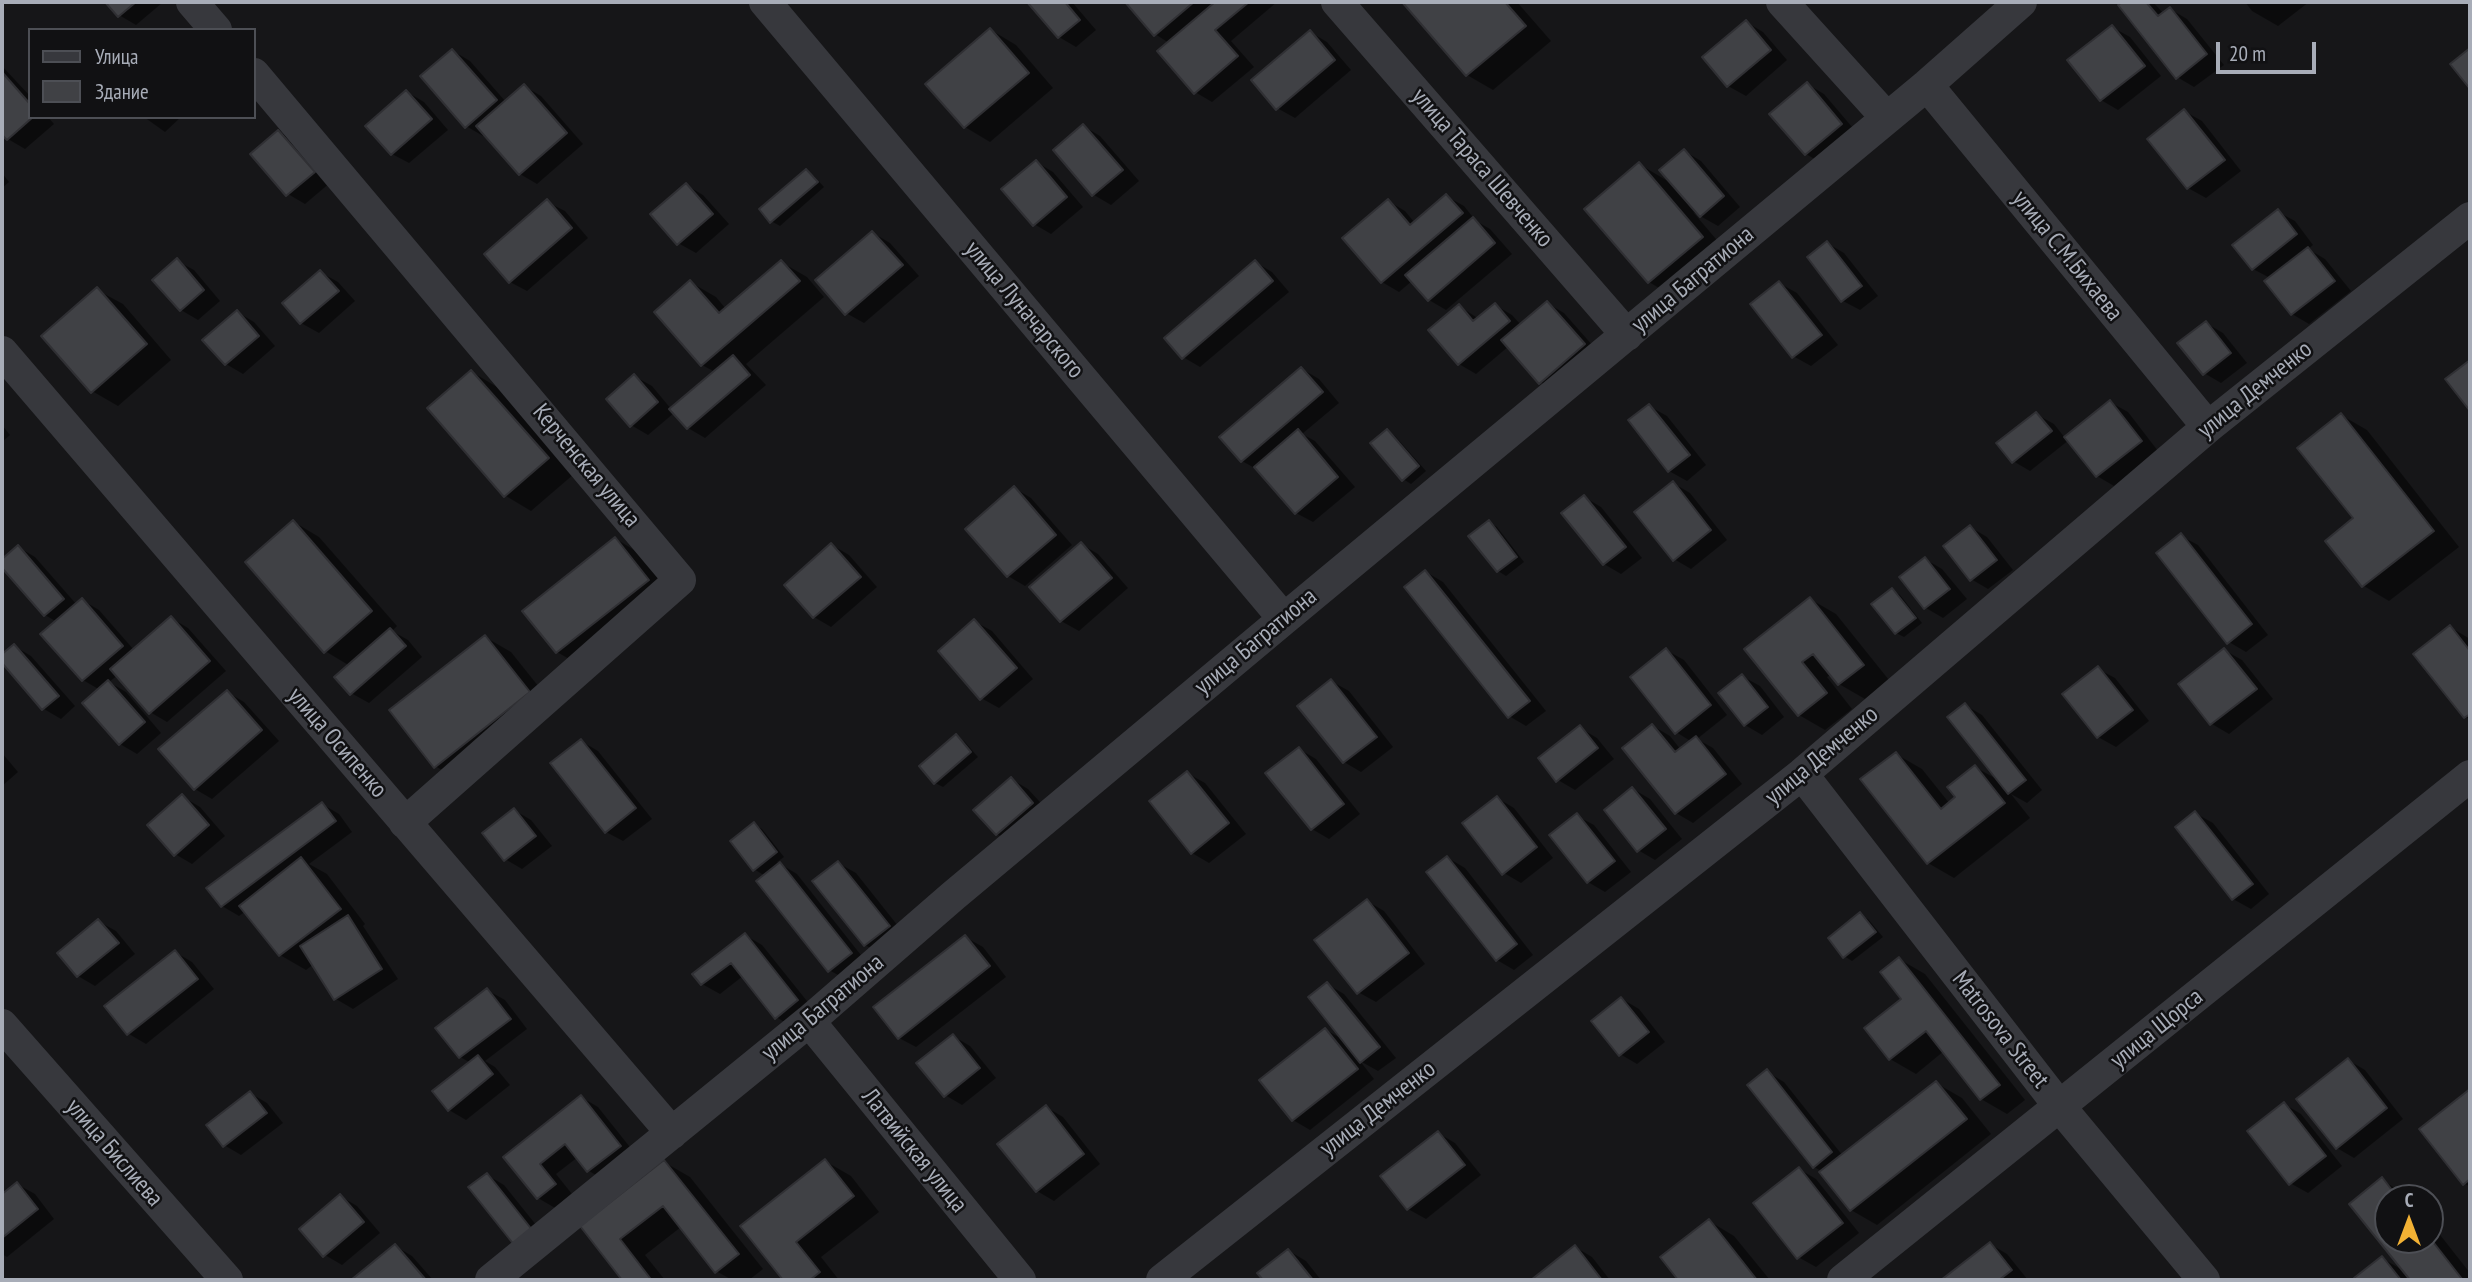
<!DOCTYPE html>
<meta charset="utf-8">
<style>
body{margin:0}
#map{position:relative;width:2472px;height:1282px;overflow:hidden;background:#161618;font-family:"PT Sans Narrow",sans-serif}
canvas{display:block}
.frame{position:absolute;inset:0;border:4px solid #a8adb8;pointer-events:none}
.legend{position:absolute;left:28px;top:28px;width:228px;height:91px;box-sizing:border-box;background:#111113;border:2px solid #4d4f55;margin:0;padding:9px 12px;list-style:none;font-size:21px;color:#a8adb8}
.legend li{display:flex;align-items:center;gap:14px;height:35px}
.legend b{width:35px;border:2px solid #4d4f55}
.north{position:absolute;left:2374px;top:1184px;width:70px;height:70px;box-sizing:border-box;background:#111113;border:2px solid #4d4f55;border-radius:50%;rotate:0deg;font-size:19px;font-weight:700;line-height:28px;text-align:center;color:#a8adb8}
.north::after{content:'';display:block;margin:auto;width:24px;height:32px;background:#f2b134;clip-path:polygon(50% 0,100% 100%,50% 72%,0 100%)}
.scale{position:absolute;left:2216px;top:42px;width:100px;height:32px;box-sizing:border-box;border:4px solid #a8adb8;border-top:0;padding-left:9px;font-size:21px;line-height:24px;white-space:nowrap;color:#a8adb8;-webkit-text-stroke:5px #111113;paint-order:stroke}
</style>
<div id="map">
<canvas width="2472" height="1282"></canvas>
<div class="frame"></div>
<ul class="legend">
<li><b style="height:9px;background:#37383d"></b>Улица</li>
<li><b style="height:19px;background:#404145"></b>Здание</li>
</ul>
<div class="north">С</div>
<div class="scale">20 m</div>
</div>
<script>
const context = document.querySelector('canvas').getContext('2d');
context.lineJoin = 'round';
function fill(path, color) { context.fillStyle = color; context.fill(path, 'evenodd'); }
const toPath = rows => new Path2D(rows.map(r => 'M' + r).join(''));
function trace(path, color, width, dash) { context.strokeStyle = color; context.lineWidth = width; context.lineCap = dash ? 'butt' : 'round'; context.setLineDash(dash || []); context.stroke(path); }
function write(font, color, halo, rows, align = 'center') {
  context.font = font + ' "PT Sans Narrow",sans-serif'; context.lineWidth = 5; context.setLineDash([]); context.textBaseline = 'middle'; context.strokeStyle = halo; context.fillStyle = color; for (const [text, x, y, turn = 0] of rows) {
    context.save(); context.translate(x, y); context.rotate((+turn || 0) * Math.PI / 180); context.textAlign = isNaN(turn) ? turn : align; if (halo) context.strokeText(text, 0, 0); context.fillText(text, 0, 0); context.restore();
  }
}
const shadow = toPath([
 [107,2,161,2,162,3,136,25,119,15],
 [1029,2,1072,2,1096,30,1076,47,1059,37],
 [1127,2,1216,3,1277,2,1231,41,1254,67,1212,102,1195,92,1169,43,1155,34],
 [1404,2,1517,2,1551,41,1493,90,1467,75],
 [2125,2,2153,2,2164,14,2170,9,2187,19,2224,65,2194,87,2177,77,2120,5],
 [2245,2,2309,2,2278,26,2252,11],
 [1746,22,1763,32,1787,60,1746,96,1728,86],
 [2112,27,2130,37,2161,76,2118,110,2101,100],
 [991,30,1016,45,1053,88,990,142,965,127],
 [1310,32,1327,42,1351,70,1295,118,1277,108],
 [453,51,470,61,506,102,524,86,541,96,583,144,537,184,520,174,486,134,483,136,466,126],
 [2,66,30,96,30,117,48,117,54,124,25,149,8,139,2,132],
 [1807,84,1824,94,1858,134,1823,164,1806,154],
 [407,92,424,102,448,130,409,163,392,154],
 [2184,111,2202,121,2241,171,2206,198,2188,188,2149,139],
 [144,117,181,117,165,132],
 [1083,126,1100,136,1139,181,1111,205,1094,195,1055,150],
 [279,132,296,142,331,182,305,204,288,194],
 [1684,151,1701,161,1740,207,1718,226,1693,212,1727,252,1674,297,1649,282,1639,164,1671,183],
 [1036,162,1053,172,1083,207,1051,234,1034,224],
 [806,171,814,176,824,187,780,226,771,221],
 [2,173,9,182,2,188],
 [686,185,703,195,729,224,696,253,678,243],
 [1446,196,1464,206,1476,221,1490,229,1512,254,1446,310,1429,300,1412,281,1399,292,1382,282,1388,201,1405,211,1415,223],
 [547,202,565,211,588,238,527,291,510,282],
 [2278,212,2295,221,2313,245,2308,249,2325,259,2351,291,2309,324,2292,314,2270,278,2253,269],
 [873,233,890,243,919,276,864,323,846,313],
 [1827,243,1844,253,1878,296,1860,310,1843,301],
 [177,261,194,270,220,301,198,320,181,310],
 [781,262,807,277,824,297,746,364,766,385,705,438,688,428,674,413,648,435,631,425,634,376,652,386,672,410,715,372,702,365,690,282,716,297,726,309],
 [1255,262,1272,272,1289,292,1200,367,1183,357],
 [320,272,338,282,355,301,319,333,301,323],
 [1779,283,1797,293,1838,345,1811,366,1793,356],
 [97,290,123,304,171,360,118,406,92,391],
 [1547,303,1564,313,1601,355,1557,392,1540,382,1509,346,1476,374,1459,364,1459,306,1479,319,1495,305,1512,315,1521,325],
 [237,312,254,322,275,346,243,374,226,364],
 [2206,323,2223,333,2247,363,2221,383,2204,373],
 [1302,369,1319,379,1339,403,1302,434,1315,441,1355,487,1313,522,1296,513,1260,471,1242,461,1222,437],
 [472,372,497,387,574,474,531,511,506,496,429,408],
 [2110,402,2128,412,2158,451,2114,486,2097,476,2069,440,2030,471,2013,461,2036,414,2054,424,2065,438],
 [1649,406,1667,416,1706,465,1687,481,1669,471],
 [2341,415,2367,430,2459,547,2389,601,2364,586,2327,541,2356,519],
 [2,425,10,435,2,442],
 [1387,431,1395,436,1426,471,1411,484,1403,479],
 [1673,483,1690,493,1727,540,1691,569,1674,559],
 [1014,488,1031,498,1072,545,1025,586,1008,576],
 [1584,497,1601,507,1642,558,1621,574,1604,564],
 [294,522,319,537,397,626,392,631,408,640,422,657,369,703,351,693,350,666,325,651],
 [1489,522,1497,527,1524,562,1506,576,1498,571],
 [1970,527,1987,537,2013,570,1988,589,1971,579],
 [2181,536,2198,545,2268,635,2246,652,2229,642],
 [616,539,641,554,674,595,583,667,557,652],
 [1081,544,1098,554,1128,588,1079,631,1061,621,1031,587],
 [832,545,849,555,877,587,831,627,814,617],
 [18,547,35,557,77,605,82,600,99,610,134,650,171,618,188,628,226,671,167,722,150,712,118,675,109,682,126,692,161,733,137,754,120,744,100,690,83,680,43,634,57,622,45,615,2,566,2,561],
 [1925,559,1942,569,1967,599,1943,618,1926,608,1902,577],
 [1426,572,1443,582,1546,711,1526,726,1509,716],
 [1892,590,1900,595,1922,623,1904,637,1896,633],
 [1810,599,1836,614,1889,680,1865,699,1839,684,1832,674,1827,677,1852,709,1825,730,1799,715,1747,649],
 [974,621,992,631,1033,679,999,708,981,698],
 [2450,627,2470,639,2470,720,2466,717],
 [485,637,511,652,555,707,461,781,435,766],
 [14,646,31,656,75,706,61,719,44,709,2,661,2,657],
 [1666,650,1684,660,1727,715,1697,739,1713,748,1742,784,1693,823,1676,813,1653,726,1670,736,1681,750,1692,742,1676,732],
 [2224,650,2242,660,2273,699,2229,734,2212,724,2180,684],
 [2098,669,2115,678,2149,721,2116,747,2098,737,2065,695],
 [1742,676,1760,686,1784,717,1762,735,1745,725],
 [1331,681,1349,691,1393,747,1361,772,1344,762],
 [227,692,244,702,279,741,212,799,195,789],
 [1965,705,1982,715,2042,790,2027,803,2011,794,2030,818,1954,878,1928,863,1896,754,1922,769,1950,804,1958,798,1975,767,2000,781],
 [1580,728,1597,738,1614,759,1575,790,1558,780],
 [956,736,964,741,978,757,943,787,935,783],
 [581,741,598,751,652,819,623,841,606,832],
 [1299,749,1316,759,1360,814,1329,839,1312,829],
 [2,753,18,772,2,786],
 [1187,773,1205,783,1246,834,1209,863,1192,853],
 [1011,779,1028,789,1050,813,1014,844,997,834],
 [1633,789,1650,799,1682,839,1655,860,1638,850],
 [183,797,200,807,225,836,192,864,175,854],
 [1497,798,1514,808,1553,858,1521,883,1504,873],
 [322,804,339,814,352,832,309,864,327,874,365,924,363,926,398,979,353,1009,336,999,314,964,306,970,280,955,246,911,239,916,222,906,209,888],
 [514,810,531,820,552,846,522,869,505,859],
 [2195,813,2213,823,2269,894,2251,909,2233,899,2177,828],
 [1577,816,1594,825,1631,872,1605,892,1588,882],
 [754,824,762,829,784,857,777,862,797,874,868,964,847,980,829,970,765,876,754,869],
 [1448,858,1465,868,1533,955,1514,970,1497,960],
 [838,863,856,873,906,936,883,955,865,945,815,881],
 [1367,901,1384,911,1425,964,1376,1002,1358,992],
 [1860,915,1868,919,1883,937,1852,961,1844,956],
 [98,921,116,931,135,954,95,986,78,976],
 [745,935,762,945,815,1011,793,1027,776,1017,743,976,720,994,702,984,694,974],
 [965,937,983,947,1006,977,916,1047,899,1038],
 [175,952,192,962,214,989,146,1044,129,1034],
 [1899,959,1925,974,2025,1100,2007,1114,1981,1099,1944,1051,1916,1074,1890,1059,1904,999],
 [1327,984,1344,994,1396,1058,1378,1071,1360,1061,1374,1079,1310,1130,1293,1120,1326,1030,1344,1040],
 [487,990,505,1000,527,1029,485,1061,495,1067,510,1085,466,1120,449,1110,471,1063,460,1057],
 [1622,999,1639,1009,1665,1042,1637,1064,1620,1054],
 [953,1036,970,1046,996,1078,962,1105,945,1095],
 [2348,1060,2365,1070,2403,1119,2354,1158,2337,1148],
 [1767,1072,1784,1082,1843,1156,1936,1083,1962,1098,1991,1134,1877,1225,1851,1210,1823,1172,1814,1167],
 [2470,1091,2470,1187,2464,1183,2422,1129],
 [250,1093,267,1103,283,1123,241,1155,224,1145],
 [581,1097,598,1107,637,1156,606,1181,589,1171,578,1157,556,1174,572,1194,555,1208,538,1198,506,1157],
 [2284,1104,2301,1114,2342,1166,2308,1193,2290,1183],
 [1046,1107,1063,1117,1100,1164,1054,1201,1037,1191],
 [1438,1133,1455,1143,1481,1175,1426,1219,1408,1209,1383,1177],
 [825,1161,851,1176,879,1212,821,1257,839,1280,785,1280,743,1226],
 [664,1162,690,1177,763,1269,749,1280,732,1280,716,1271,681,1227,645,1255,665,1280,625,1280,583,1227],
 [1799,1169,1816,1179,1859,1233,1816,1267,1798,1257],
 [487,1175,504,1185,549,1241,533,1255],
 [2382,1180,2411,1198,2388,1198,2388,1240,2430,1240,2430,1222,2470,1273,2470,1280,2358,1280,2356,1278,2382,1258,2404,1271,2351,1204],
 [17,1184,35,1194,54,1219,7,1257,2,1254,2,1196],
 [340,1196,357,1206,380,1233,342,1265,325,1255],
 [1709,1221,1734,1236,1770,1280,1680,1280,1662,1257],
 [1990,1244,2007,1254,2028,1280,1944,1280],
 [395,1246,412,1256,433,1280,354,1280],
 [1575,1247,1592,1257,1610,1280,1534,1280],
 [1289,1251,1306,1261,1321,1280,1265,1280,1260,1274]
]);
const building = toPath([
 [105,2,136,2,118,17,105,2],
 [1027,2,1065,2,1080,20,1058,38,1027,2],
 [1125,2,1194,2,1154,36,1125,2],
 [1215,2,1249,2,1215,30,1238,56,1194,94,1157,51,1215,2],
 [1402,2,1505,2,1526,26,1466,76,1402,2],
 [2122,2,2146,2,2158,16,2170,7,2207,54,2176,79,2118,5,2122,2],
 [1746,20,1771,50,1727,87,1702,57,1746,20],
 [2112,25,2145,66,2100,101,2067,60,2112,25],
 [990,28,1029,73,964,128,925,84,990,28],
 [1310,30,1335,60,1276,110,1251,80,1310,30],
 [2470,48,2470,89,2450,64,2470,48],
 [452,49,497,100,465,128,420,76,452,49],
 [2,72,30,104,30,117,33,117,7,140,2,135,2,72],
 [1807,82,1842,124,1805,155,1769,114,1807,82],
 [524,84,567,133,519,175,476,126,524,84],
 [406,90,432,119,391,155,365,126,406,90],
 [2184,109,2225,160,2187,189,2147,139,2184,109],
 [1083,124,1123,170,1092,196,1053,150,1083,124],
 [278,130,315,172,286,196,250,154,278,130],
 [1684,149,1724,196,1700,217,1659,170,1684,149],
 [1036,160,1067,197,1033,226,1001,189,1036,160],
 [1639,162,1703,237,1648,283,1584,209,1639,162],
 [806,169,818,182,770,223,759,209,806,169],
 [686,183,713,214,677,245,650,214,686,183],
 [1446,194,1463,213,1381,283,1342,238,1388,199,1410,225,1446,194],
 [547,199,572,228,509,283,484,254,547,199],
 [2278,209,2297,234,2252,270,2232,245,2278,209],
 [1473,217,1495,243,1428,301,1405,275,1473,217],
 [872,231,903,265,845,315,815,280,872,231],
 [1827,241,1862,286,1841,302,1807,257,1827,241],
 [2308,247,2335,281,2291,315,2264,281,2308,247],
 [177,258,204,290,180,311,152,280,177,258],
 [781,260,800,281,701,366,654,312,690,280,719,313,781,260],
 [1255,260,1273,281,1182,359,1164,338,1255,260],
 [320,270,339,291,300,324,282,303,320,270],
 [1779,281,1822,335,1792,358,1750,304,1779,281],
 [97,287,147,344,91,393,41,336,97,287],
 [1547,301,1585,344,1539,384,1501,340,1547,301],
 [1495,303,1510,321,1458,365,1428,330,1459,304,1473,321,1495,303],
 [237,310,259,336,225,365,202,340,237,310],
 [2206,321,2231,353,2203,375,2177,343,2206,321],
 [733,355,750,375,687,429,669,409,733,355],
 [2470,360,2470,411,2445,379,2470,360],
 [1301,367,1323,392,1241,462,1219,437,1301,367],
 [471,370,549,458,504,497,427,408,471,370],
 [634,374,658,402,630,427,606,399,634,374],
 [2110,400,2142,441,2096,477,2064,437,2110,400],
 [1649,404,1690,455,1668,472,1628,420,1649,404],
 [2036,412,2052,431,2012,463,1996,443,2036,412],
 [2341,413,2434,531,2362,587,2325,541,2353,518,2297,448,2341,413],
 [1298,429,1338,477,1295,514,1254,467,1298,429],
 [1387,429,1419,466,1402,481,1370,443,1387,429],
 [1673,481,1711,530,1673,561,1634,512,1673,481],
 [1014,486,1056,535,1007,577,965,529,1014,486],
 [1584,495,1626,547,1603,565,1561,513,1584,495],
 [293,520,372,611,324,653,245,562,293,520],
 [1489,520,1517,557,1497,572,1468,536,1489,520],
 [1970,525,1997,560,1970,581,1943,546,1970,525],
 [2181,533,2252,624,2227,644,2156,553,2181,533],
 [615,537,649,580,556,653,522,611,615,537],
 [1081,542,1112,578,1060,622,1029,587,1081,542],
 [831,543,861,577,813,618,784,585,831,543],
 [18,545,64,599,44,616,2,568,2,559,18,545],
 [1925,557,1950,589,1924,609,1899,577,1925,557],
 [1425,570,1530,701,1508,718,1404,587,1425,570],
 [1892,588,1916,618,1895,634,1871,604,1892,588],
 [1810,597,1864,665,1838,685,1813,654,1802,662,1827,693,1798,716,1744,649,1810,597],
 [82,598,123,646,82,681,40,634,82,598],
 [171,616,210,661,149,714,110,669,171,616],
 [974,619,1017,668,980,700,938,651,974,619],
 [2450,625,2470,651,2470,714,2464,718,2413,654,2450,625],
 [390,628,406,646,350,695,334,677,390,628],
 [485,635,530,692,434,768,389,710,485,635],
 [14,644,59,696,42,710,2,663,2,654,14,644],
 [1666,648,1711,705,1675,734,1630,677,1666,648],
 [2224,648,2257,689,2210,725,2178,684,2224,648],
 [2098,666,2133,710,2097,738,2062,694,2098,666],
 [1742,674,1768,707,1744,726,1718,693,1742,674],
 [1331,679,1377,737,1343,763,1297,706,1331,679],
 [108,680,145,722,119,745,82,703,108,680],
 [227,690,262,730,194,790,158,749,227,690],
 [1965,703,2026,780,2008,794,1947,717,1965,703],
 [1652,724,1675,752,1696,736,1726,774,1675,814,1622,748,1652,724],
 [1580,725,1598,748,1556,782,1538,758,1580,725],
 [956,734,971,752,934,784,919,766,956,734],
 [581,739,636,808,605,833,550,763,581,739],
 [1299,747,1344,804,1311,830,1265,773,1299,747],
 [1896,752,1941,809,1955,797,1947,787,1975,765,2005,803,1927,864,1860,779,1896,752],
 [1187,771,1229,823,1191,854,1149,801,1187,771],
 [1011,777,1033,803,996,835,973,810,1011,777],
 [1632,787,1666,829,1637,852,1604,810,1632,787],
 [182,794,209,825,174,856,147,825,182,794],
 [1497,796,1537,847,1502,875,1462,823,1497,796],
 [322,802,336,821,221,907,206,888,322,802],
 [514,808,536,836,504,861,482,833,514,808],
 [2195,811,2253,884,2232,900,2175,827,2195,811],
 [1577,813,1615,861,1587,883,1549,835,1577,813],
 [754,822,777,852,753,871,730,841,754,822],
 [1447,856,1517,944,1496,961,1426,872,1447,856],
 [301,857,341,909,279,956,239,906,301,857],
 [838,861,890,926,864,946,812,881,838,861],
 [780,862,852,953,828,972,756,881,780,862],
 [1367,899,1409,953,1357,994,1314,940,1367,899],
 [1860,912,1876,932,1843,958,1828,938,1860,912],
 [348,915,382,969,334,1000,300,946,348,915],
 [98,919,119,943,77,977,57,953,98,919],
 [745,933,798,1000,775,1019,731,963,701,985,692,974,745,933],
 [965,935,990,966,898,1039,873,1007,965,935],
 [175,950,198,979,127,1035,104,1006,175,950],
 [1899,957,2000,1085,1980,1100,1926,1031,1889,1060,1864,1028,1901,999,1880,972,1899,957],
 [1327,982,1380,1047,1360,1063,1308,997,1327,982],
 [487,988,511,1019,459,1058,435,1028,487,988],
 [1621,997,1649,1032,1619,1056,1591,1021,1621,997],
 [1325,1028,1358,1069,1292,1121,1259,1080,1325,1028],
 [953,1034,980,1068,944,1097,916,1063,953,1034],
 [478,1055,493,1074,448,1111,432,1091,478,1055],
 [2348,1058,2387,1108,2336,1149,2296,1099,2348,1058],
 [1767,1069,1832,1152,1813,1168,1747,1085,1767,1069],
 [1936,1081,1967,1119,1850,1211,1819,1172,1936,1081],
 [2470,1089,2470,1179,2463,1185,2419,1129,2470,1089],
 [250,1091,267,1113,223,1147,206,1125,250,1091],
 [581,1095,621,1146,587,1172,565,1144,540,1164,556,1184,537,1199,503,1157,581,1095],
 [2284,1102,2326,1156,2289,1185,2247,1131,2284,1102],
 [1046,1105,1084,1154,1036,1192,997,1144,1046,1105],
 [1438,1131,1465,1165,1407,1210,1380,1176,1438,1131],
 [825,1159,854,1196,796,1242,820,1272,810,1280,783,1280,740,1226,825,1159],
 [664,1160,739,1254,715,1273,663,1206,620,1239,650,1278,647,1280,622,1280,580,1226,664,1160],
 [1799,1167,1843,1223,1797,1259,1753,1203,1799,1167],
 [487,1173,533,1231,515,1246,468,1187,487,1173],
 [2382,1177,2398,1198,2388,1198,2388,1240,2430,1240,2430,1238,2462,1279,2460,1280,2410,1280,2349,1204,2382,1177],
 [17,1182,38,1209,2,1238,2,1194,17,1182],
 [340,1194,364,1222,323,1257,299,1229,340,1194],
 [1709,1219,1757,1280,1678,1280,1660,1257,1709,1219],
 [1990,1242,2012,1270,1999,1280,1941,1280,1990,1242],
 [395,1244,426,1280,351,1280,395,1244],
 [1575,1245,1602,1280,1531,1280,1575,1245],
 [1288,1249,1313,1280,1263,1280,1257,1273,1288,1249],
 [2382,1256,2401,1280,2356,1280,2354,1278,2382,1256]
]);
const minor = toPath([
 [192,2,216,30],
 [765,2,1284,619],
 [1337,2,1627,335],
 [1782,2,1887,118],
 [254,74,680,580,405,823],
 [1927,85,2208,427],
 [2,352,672,1133],
 [1802,774,2060,1107,2204,1280],
 [809,1021,1020,1280],
 [2,1025,227,1280],
 [491,1280,809,1021,953,896,1284,619,1927,85,2021,2],
 [1162,1280,1802,774,2208,427,2470,218],
 [1843,1280,2470,776]
]);
const streetNames = [
 ["улица Тараса Шевченко",1482,168,49],
 ["улица С.М.Бихаева",2067,256,51],
 ["улица Багратиона",1693,280,-40],
 ["улица Луначарского",1024,310,50],
 ["улица Демченко",2255,390,-39],
 ["Керченская улица",586,466,50],
 ["улица Багратиона",1256,642,-40],
 ["улица Осипенко",337,743,49],
 ["улица Демченко",1822,756,-40],
 ["улица Багратиона",823,1008,-40],
 ["улица Щорса",2157,1029,-39],
 ["Matrosova Street",2000,1030,52],
 ["улица Демченко",1378,1109,-38],
 ["Латвийская улица",914,1151,51],
 ["улица Бислиева",114,1153,49]
];
fill(shadow, '#0007');
fill(building, '#404145');
trace(building, '#303034', 2);
trace(minor, '#37383d', 32);
write('24px', '#a8adb8', '#111113', streetNames);
</script>
